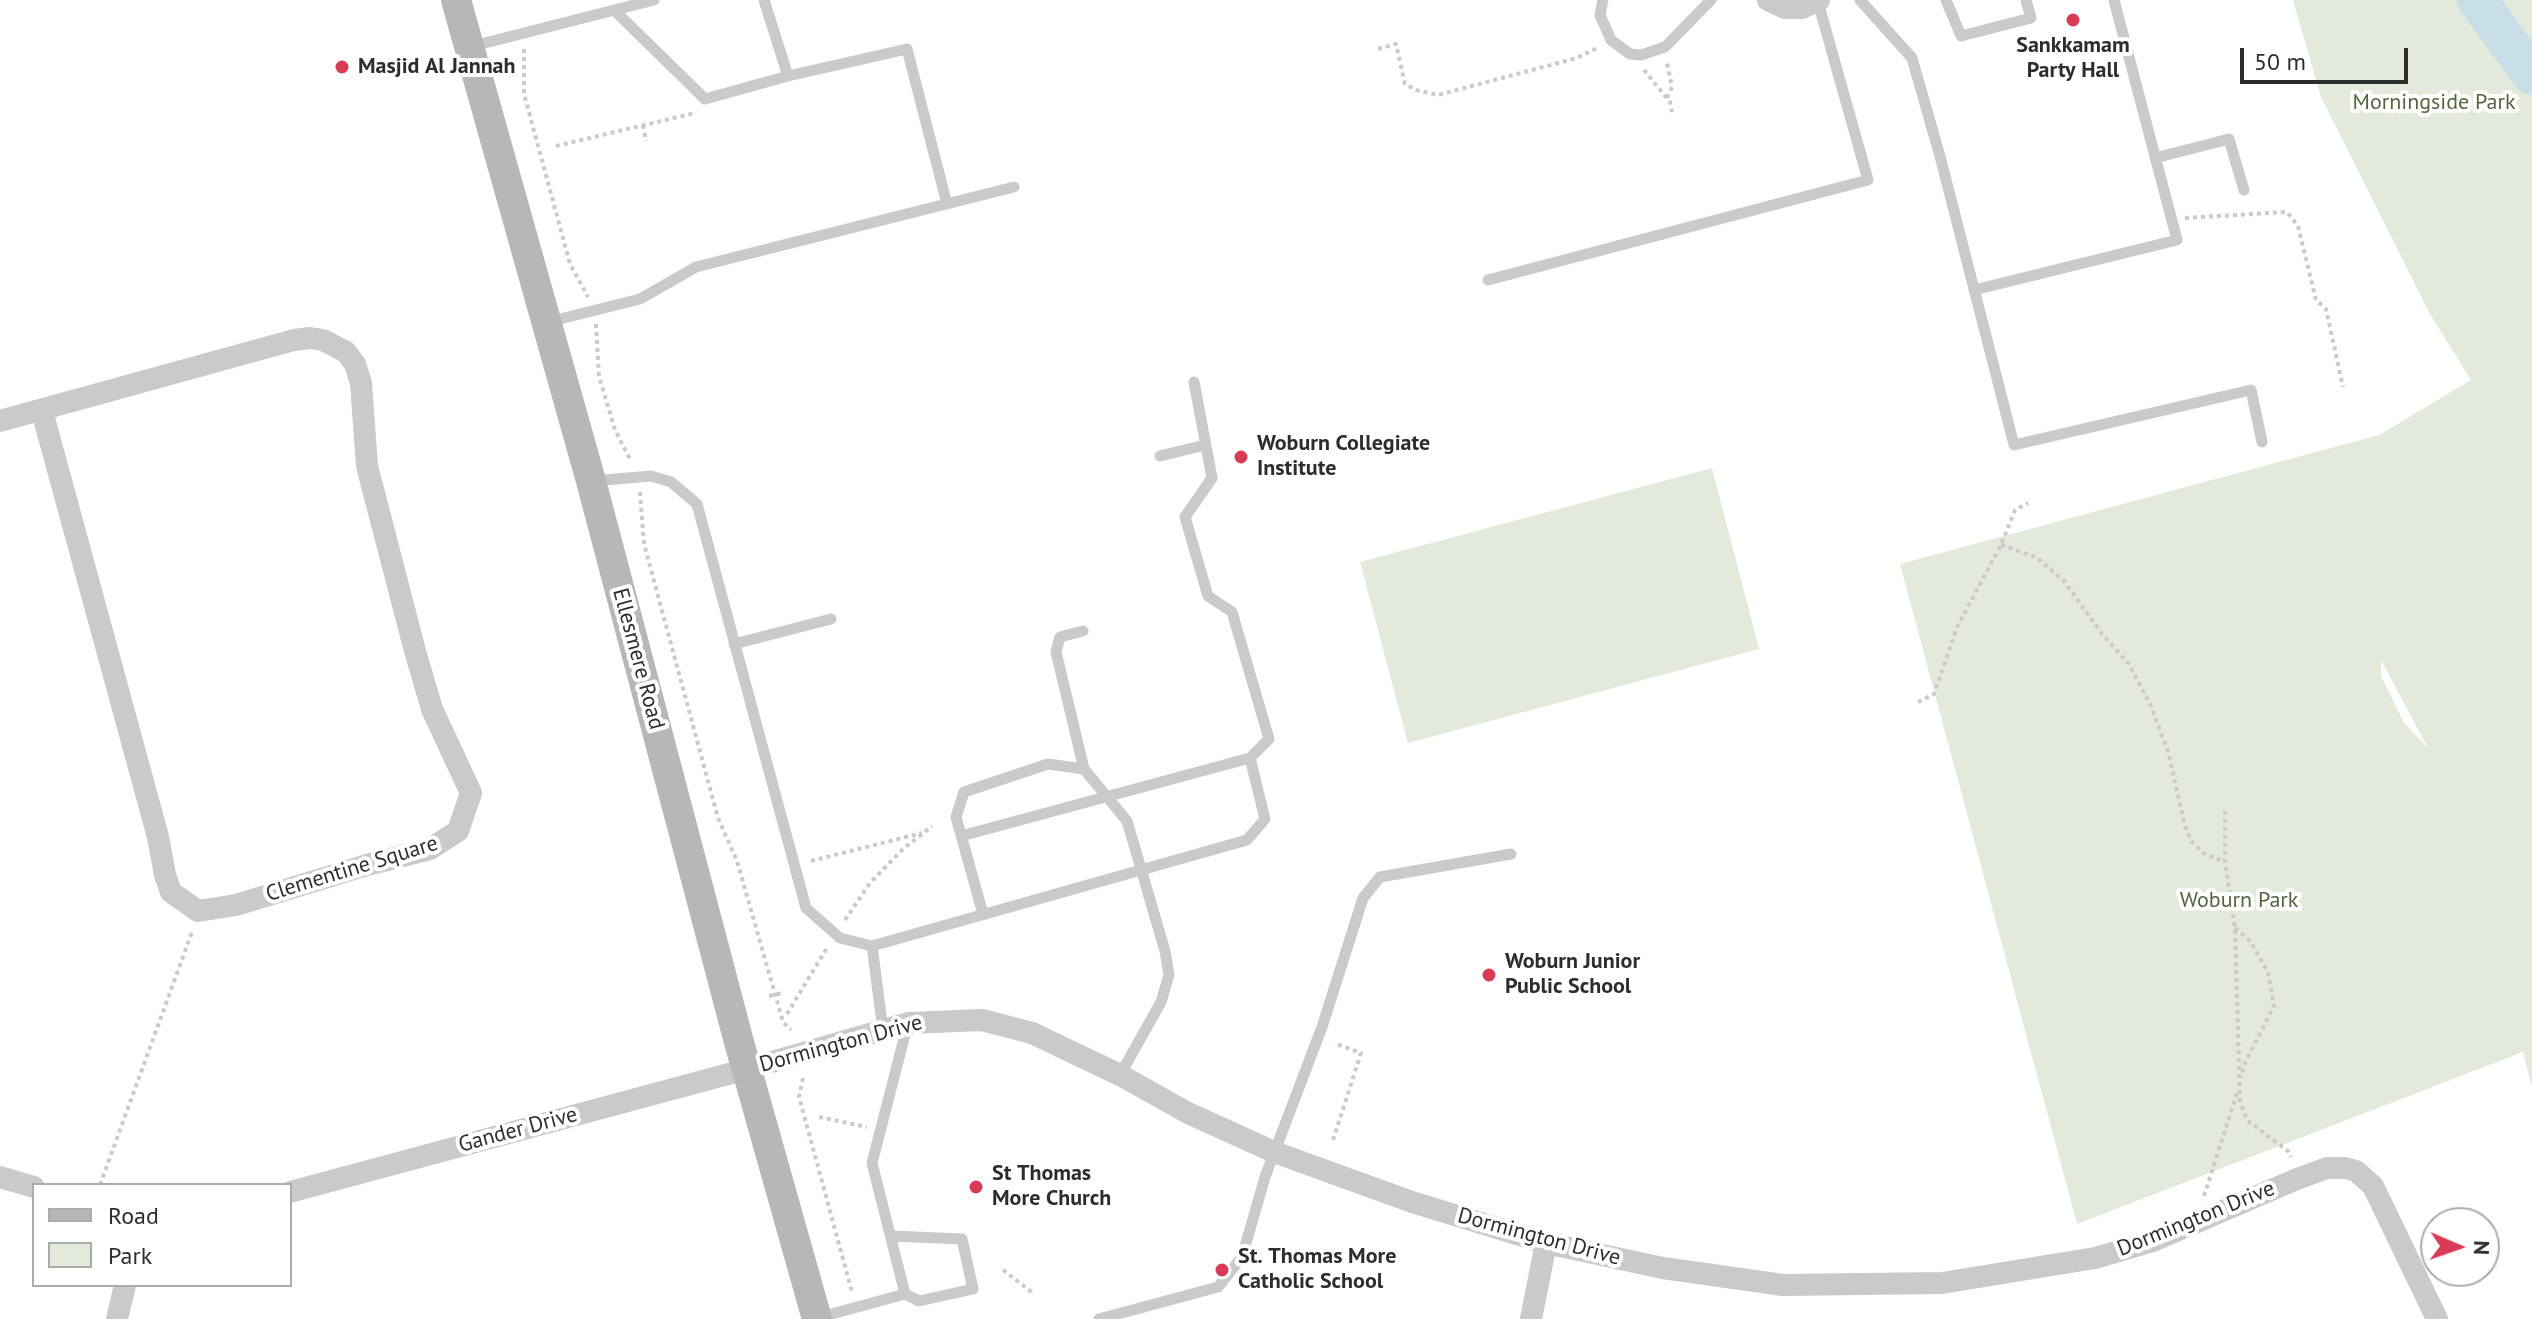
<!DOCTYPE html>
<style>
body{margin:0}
#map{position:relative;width:2532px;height:1319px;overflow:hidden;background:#fff;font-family:"PT Sans",sans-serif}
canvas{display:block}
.legend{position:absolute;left:32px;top:1183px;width:260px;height:104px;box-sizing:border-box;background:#fff;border:2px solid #ababab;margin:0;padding:10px 14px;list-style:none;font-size:24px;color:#2d2d2d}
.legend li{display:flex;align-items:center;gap:16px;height:40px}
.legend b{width:40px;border:2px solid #ababab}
.north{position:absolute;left:2420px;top:1207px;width:80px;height:80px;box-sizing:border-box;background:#fff;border:2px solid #ababab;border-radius:50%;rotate:92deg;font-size:22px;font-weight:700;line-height:32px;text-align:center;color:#2d2d2d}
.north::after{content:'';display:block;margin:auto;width:28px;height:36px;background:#d83b56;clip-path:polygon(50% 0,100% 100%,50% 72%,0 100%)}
.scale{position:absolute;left:2240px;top:48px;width:168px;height:36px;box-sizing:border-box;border:4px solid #2d2d2d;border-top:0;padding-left:10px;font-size:24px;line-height:28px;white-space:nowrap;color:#2d2d2d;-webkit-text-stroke:6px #fff;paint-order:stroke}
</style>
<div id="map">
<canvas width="2532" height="1319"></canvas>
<ul class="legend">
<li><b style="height:10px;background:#b7b7b7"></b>Road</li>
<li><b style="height:22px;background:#e4eadb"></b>Park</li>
</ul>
<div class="north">N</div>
<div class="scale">50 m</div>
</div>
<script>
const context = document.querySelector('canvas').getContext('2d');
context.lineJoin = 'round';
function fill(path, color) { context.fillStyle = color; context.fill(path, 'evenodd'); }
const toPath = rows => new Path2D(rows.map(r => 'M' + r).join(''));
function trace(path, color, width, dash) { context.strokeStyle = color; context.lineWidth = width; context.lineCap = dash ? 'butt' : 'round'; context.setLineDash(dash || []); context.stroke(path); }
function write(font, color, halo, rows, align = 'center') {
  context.font = font + ' "PT Sans",sans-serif'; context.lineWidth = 8; context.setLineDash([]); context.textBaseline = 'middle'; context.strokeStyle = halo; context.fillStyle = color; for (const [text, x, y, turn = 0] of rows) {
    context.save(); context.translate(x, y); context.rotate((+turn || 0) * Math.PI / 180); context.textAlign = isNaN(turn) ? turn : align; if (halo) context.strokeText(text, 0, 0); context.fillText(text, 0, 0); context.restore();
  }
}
const green = toPath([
 [2293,0,2532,0,2532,1087,2523,1052,2077,1224,1900,564,2379,435,2471,380,2430,314,2321,97],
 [2381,660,2427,746,2427,747,2404,723,2381,676],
 [1712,468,1759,649,1408,743,1360,562]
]);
const river = toPath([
 [2477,0,2532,75]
]);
const path = toPath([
 [524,49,524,94,570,264,588,297],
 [1378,49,1396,44,1405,84,1416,90,1438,95,1577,58,1597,48],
 [1644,70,1670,102,1672,112],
 [1667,98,1672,87,1667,63],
 [643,125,646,141],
 [556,146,695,113],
 [2185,218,2287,212,2298,226,2316,300,2326,309,2343,387],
 [596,324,599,376,615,430,631,461],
 [640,492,644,544,718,818,737,861,783,1022,791,1030],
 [2001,545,2036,557,2064,581,2102,634,2129,664,2150,704,2168,751,2185,826,2191,841,2203,853,2225,862],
 [1918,702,1934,694,1957,627,2001,545,2015,510,2028,503],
 [2225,811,2225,862,2235,928,2240,1101,2247,1120,2289,1152,2291,1157],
 [811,861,922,833],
 [845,920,870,883,903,849,932,826],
 [2235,928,2250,941,2268,972,2274,1006,2245,1063,2241,1077],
 [769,996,782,993],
 [787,1014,827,948],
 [803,1078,799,1097,852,1292],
 [819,1117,867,1127],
 [1333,1140,1361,1053,1334,1043],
 [100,1185,192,932],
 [2204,1196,2238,1090],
 [1003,1270,1033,1293]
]);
const lane = toPath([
 [764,0,788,76],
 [1603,0,1600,15,1611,40,1630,54,1641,55,1665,47,1711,0],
 [1860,0,1912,58,1941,160,2014,445,2251,390,2262,442],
 [1946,0,1961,36,2031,18,2026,0],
 [614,10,705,99,788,76,907,49,947,204],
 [473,46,654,0],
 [2155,158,2229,139,2244,190],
 [1488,280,1868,180,1818,2],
 [1974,290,2177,240,2114,0],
 [548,322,640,299,696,267,1014,187],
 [1160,456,1205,445],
 [593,481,651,476,671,482,697,504,806,908,840,938,872,946,883,1030],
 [1083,631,1060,637,1056,652,1084,769,1127,821,1165,951,1169,975,1161,1002,1120,1075],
 [734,644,831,619],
 [961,836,1250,758],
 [983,914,956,817,964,792,1048,764,1084,769],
 [872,946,1247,840,1265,819,1250,758,1269,739,1232,612,1208,596,1185,517,1212,478,1194,382],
 [891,1236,962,1239,973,1289,919,1301,905,1294],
 [817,1318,905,1294,872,1163,908,1023],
 [1099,1319,1218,1287,1242,1257,1265,1177,1322,1027,1363,898,1380,877,1511,854]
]);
const street = toPath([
 [1768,0,1785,8,1802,8,1819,0],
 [0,421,294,340,310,338,323,340,346,352,355,364,361,383,367,466,415,651,432,709,471,793,458,831,430,849,367,865,236,905,198,911,171,892,165,875,158,837,42,411],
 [0,1177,34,1187],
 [290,1192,747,1069,908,1023,982,1020,1032,1033,1120,1075,1188,1113,1274,1152,1412,1202,1546,1243,1663,1268,1783,1285,1942,1283,2095,1258,2153,1241,2297,1179,2327,1168,2345,1168,2356,1171,2373,1186,2437,1319],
 [117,1319,125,1285],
 [1531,1319,1546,1243]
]);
const secondary = toPath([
 [456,0,591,481,739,1042,817,1319]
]);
const markers = [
 [2073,20,8,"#d83b56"],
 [342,67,8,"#d83b56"],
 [1241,457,8,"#d83b56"],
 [1489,975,8,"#d83b56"],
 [976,1187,8,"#d83b56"],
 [1222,1270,8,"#d83b56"]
];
const poiNames = [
 ["Sankkamam",2073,46,"center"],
 ["Party Hall",2073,71,"center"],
 ["Masjid Al Jannah",358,67],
 ["Woburn Collegiate",1257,444],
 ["Institute",1257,469],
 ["Woburn Junior",1505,962],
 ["Public School",1505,987],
 ["St Thomas",992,1174],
 ["More Church",992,1199],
 ["St. Thomas More",1238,1257],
 ["Catholic School",1238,1282]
];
const parkNames = [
 ["Morningside Park",2434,103],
 ["Woburn Park",2239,901]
];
const streetNames = [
 ["Ellesmere Road",638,659,75],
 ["Clementine Square",352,869,-17],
 ["Dormington Drive",841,1044,-15],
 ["Gander Drive",518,1130,-15],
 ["Dormington Drive",2196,1219,-22],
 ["Dormington Drive",1539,1237,15]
];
fill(green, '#e4eadb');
trace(river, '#c9dfe8', 40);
trace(path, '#cacaca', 4, [4, 4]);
trace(lane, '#cacaca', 11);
trace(street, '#cacaca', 22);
trace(secondary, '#b7b7b7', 30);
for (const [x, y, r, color] of markers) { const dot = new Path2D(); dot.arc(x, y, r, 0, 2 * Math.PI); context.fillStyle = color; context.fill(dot); trace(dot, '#fff', 3); }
write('bold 22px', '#2d2d2d', '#fff', poiNames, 'left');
write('22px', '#54653e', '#fff', parkNames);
write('22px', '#2d2d2d', '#fff', streetNames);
</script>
